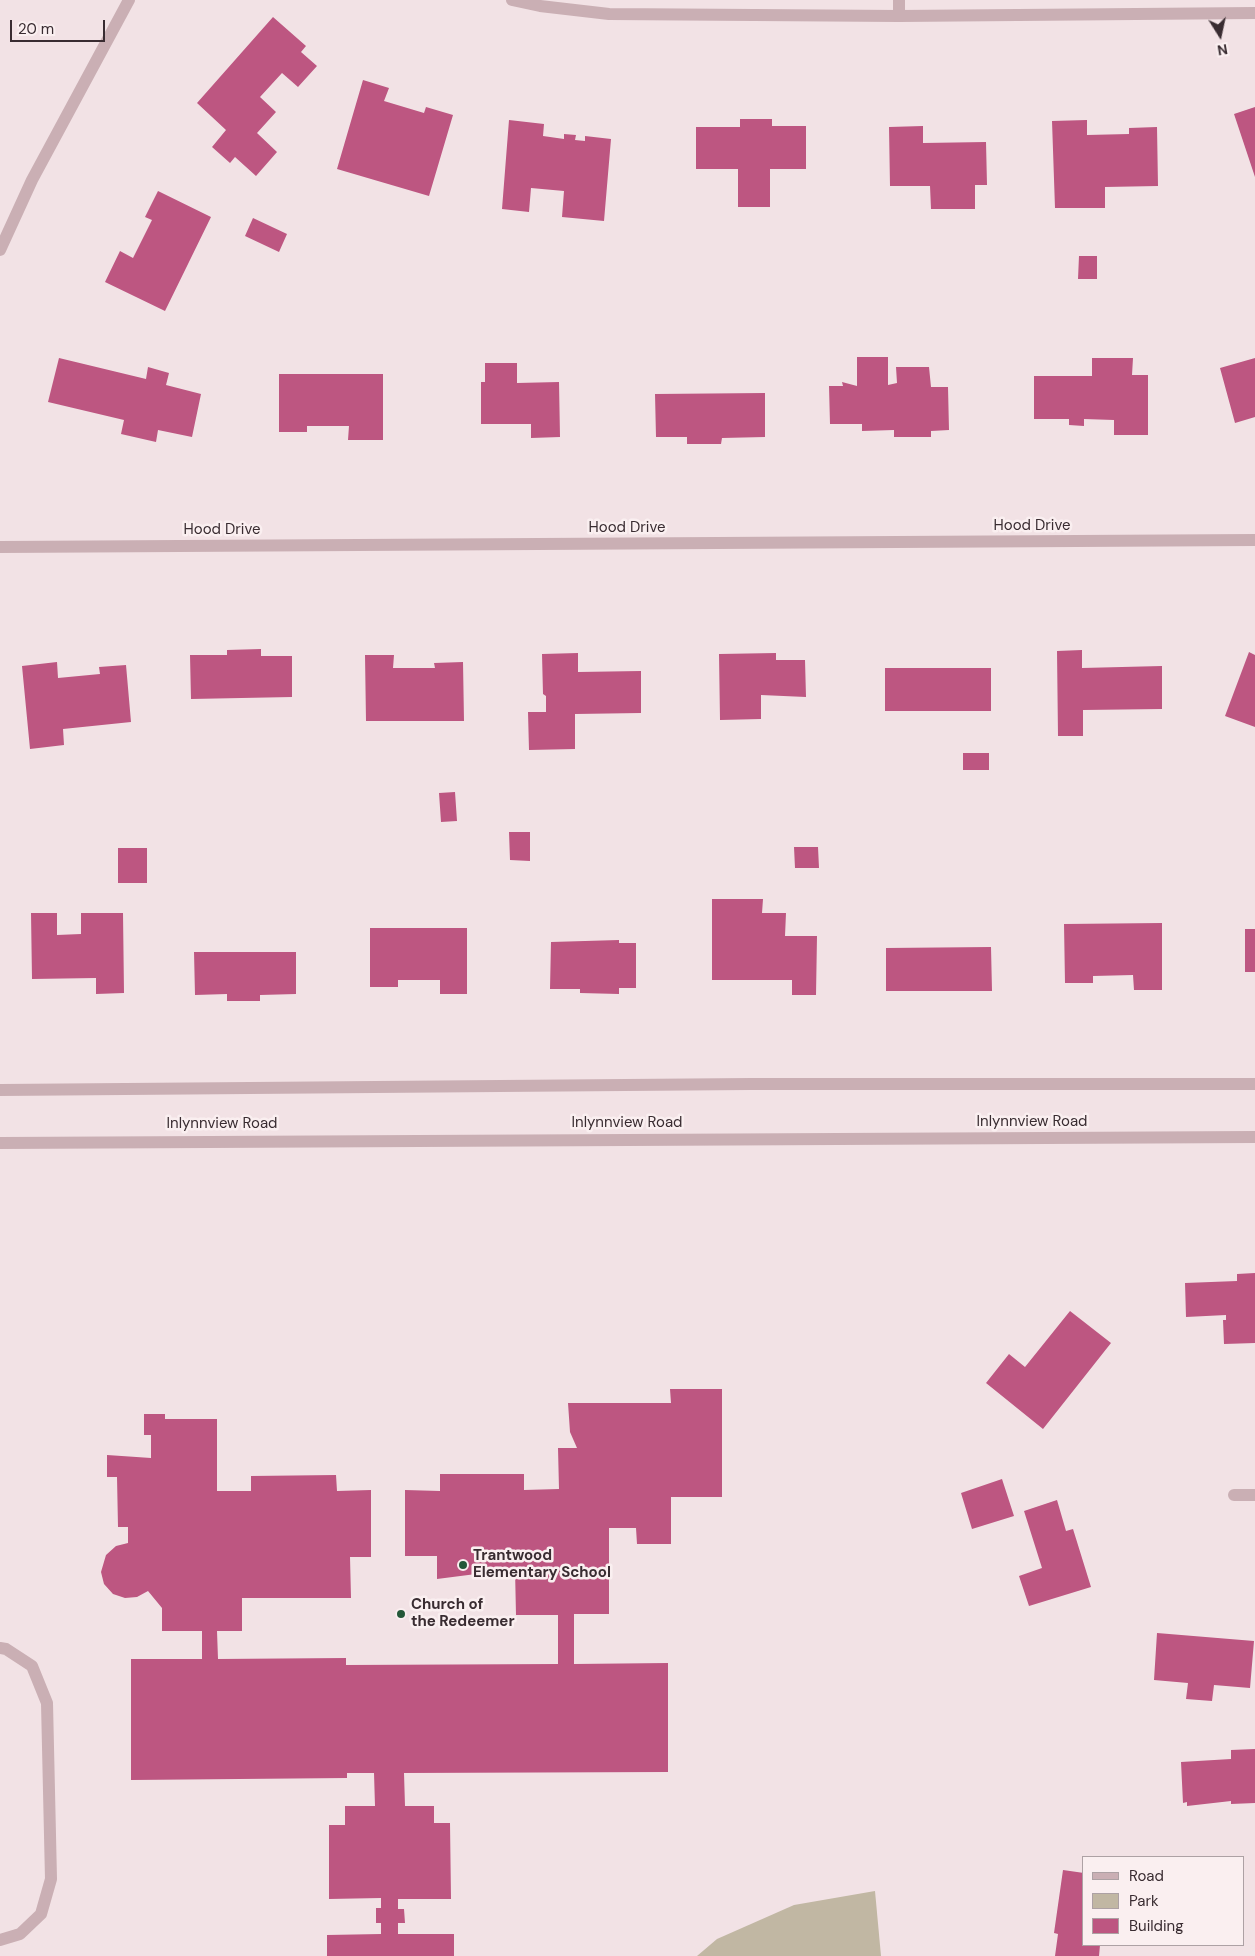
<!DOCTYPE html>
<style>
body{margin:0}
#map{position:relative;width:1255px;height:1956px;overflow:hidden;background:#f2e2e5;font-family:"DM Sans",sans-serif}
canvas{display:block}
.legend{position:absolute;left:1082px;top:1856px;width:162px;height:90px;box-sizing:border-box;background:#faeff0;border:1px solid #ada1a4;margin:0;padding:6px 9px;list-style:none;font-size:15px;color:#392c31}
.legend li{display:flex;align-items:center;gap:10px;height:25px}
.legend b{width:25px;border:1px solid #ada1a4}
.north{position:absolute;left:1195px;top:10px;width:50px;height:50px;-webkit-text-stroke:4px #faeff0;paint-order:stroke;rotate:170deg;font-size:14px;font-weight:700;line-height:20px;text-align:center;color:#392c31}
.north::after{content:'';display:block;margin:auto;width:18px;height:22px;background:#392c31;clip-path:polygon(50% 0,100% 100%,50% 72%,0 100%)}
.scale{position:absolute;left:10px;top:20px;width:95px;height:22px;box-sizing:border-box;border:2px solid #392c31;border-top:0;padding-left:6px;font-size:15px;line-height:18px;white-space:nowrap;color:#392c31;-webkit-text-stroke:4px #faeff0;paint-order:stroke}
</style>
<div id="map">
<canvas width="1255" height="1956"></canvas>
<ul class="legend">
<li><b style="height:6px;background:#caafb4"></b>Road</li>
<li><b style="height:14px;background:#c1b7a3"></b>Park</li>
<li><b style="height:14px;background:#bd5681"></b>Building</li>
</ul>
<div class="north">N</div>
<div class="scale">20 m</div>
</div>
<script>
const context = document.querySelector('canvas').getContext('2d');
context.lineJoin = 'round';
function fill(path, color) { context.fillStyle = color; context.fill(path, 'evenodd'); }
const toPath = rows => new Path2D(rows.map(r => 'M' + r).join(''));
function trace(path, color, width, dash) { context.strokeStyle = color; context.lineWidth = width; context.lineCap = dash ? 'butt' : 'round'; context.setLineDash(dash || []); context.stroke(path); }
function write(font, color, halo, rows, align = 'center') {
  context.font = font + ' "DM Sans",sans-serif'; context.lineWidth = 5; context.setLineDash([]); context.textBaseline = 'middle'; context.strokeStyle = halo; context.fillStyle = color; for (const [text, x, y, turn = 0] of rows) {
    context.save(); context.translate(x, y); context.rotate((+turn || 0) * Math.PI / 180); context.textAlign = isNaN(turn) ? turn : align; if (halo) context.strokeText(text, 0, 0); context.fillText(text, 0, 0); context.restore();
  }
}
const green = toPath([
 [875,1891,881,1956,697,1956,717,1939,794,1905]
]);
const building = toPath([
 [273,17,306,46,301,52,317,66,298,87,282,73,260,97,276,112,257,133,277,152,256,176,235,157,230,163,212,147,226,130,197,103],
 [363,80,389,88,384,101,424,113,426,107,453,115,429,196,337,169],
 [1255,107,1255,177,1234,114],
 [740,119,772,119,772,126,806,126,806,169,770,169,770,207,738,207,738,169,696,169,696,127,740,127],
 [509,120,544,124,543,136,564,139,564,134,576,135,575,140,585,141,585,136,611,139,604,221,562,217,564,191,531,188,529,212,502,209],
 [1087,120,1087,135,1129,134,1129,128,1157,127,1158,186,1105,187,1105,208,1055,208,1052,121],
 [923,126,923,143,986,142,987,185,975,185,975,209,931,209,930,186,890,186,889,127],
 [158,191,211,217,165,311,105,282,120,251,133,258,152,220,145,217],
 [253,218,287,234,279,252,245,236],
 [1079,256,1097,256,1097,279,1078,279],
 [857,357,888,357,888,385,897,383,896,367,929,367,931,387,948,387,949,430,931,431,931,437,894,437,894,430,862,431,862,424,830,424,829,386,843,386,842,382,857,386],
 [59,358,146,379,148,367,169,373,166,385,201,394,192,437,158,430,156,442,121,434,124,420,48,402],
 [1092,358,1133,358,1132,375,1148,375,1148,435,1114,435,1114,420,1084,419,1084,426,1069,425,1069,419,1034,419,1034,376,1092,376],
 [1255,358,1255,417,1235,423,1220,368],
 [485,363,517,363,517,383,559,382,560,437,531,438,531,424,481,424,481,382,485,382],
 [279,374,383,374,383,440,348,440,349,426,307,426,307,432,279,432],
 [765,393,765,437,722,438,721,444,687,444,687,437,656,437,655,394],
 [261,649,261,656,292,656,292,697,191,699,190,655,227,655,227,650],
 [1082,650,1082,668,1162,666,1162,709,1083,710,1083,736,1058,736,1057,651],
 [1249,652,1255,655,1255,727,1225,716],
 [578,653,578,672,641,671,641,713,575,714,575,749,529,750,528,712,546,712,546,696,543,694,542,654],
 [776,653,776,660,805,660,806,697,761,695,761,719,720,720,719,654],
 [365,655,394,655,393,668,435,668,434,663,463,662,464,721,366,721],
 [57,662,58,678,100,674,99,667,126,665,131,722,63,729,64,745,30,749,22,666],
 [885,668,991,668,991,711,885,711],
 [963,753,989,753,989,770,963,770],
 [455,792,457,821,441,822,439,793],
 [509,832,530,832,530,861,510,860],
 [794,847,818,847,819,868,795,868],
 [118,848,147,848,147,883,118,883],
 [712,899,763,899,762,913,786,913,785,936,817,936,816,995,792,995,792,980,712,980],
 [31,913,57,913,57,935,81,934,81,913,123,913,124,993,96,994,96,978,32,979],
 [1162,923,1162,990,1134,990,1133,975,1093,976,1093,983,1065,983,1064,924],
 [370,928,467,928,467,994,440,994,440,980,398,980,398,987,370,987],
 [1245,929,1255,929,1255,972,1245,972],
 [619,940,619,943,636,943,636,988,619,988,619,994,580,993,580,989,550,989,551,942],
 [991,947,992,991,886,991,886,948],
 [194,952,296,952,296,994,260,995,260,1001,227,1001,227,994,195,995],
 [1255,1273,1255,1343,1224,1344,1223,1320,1226,1320,1226,1315,1186,1317,1185,1283,1237,1281,1237,1274],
 [1070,1311,1111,1343,1043,1429,986,1383,1009,1354,1025,1367],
 [670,1389,722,1389,722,1497,671,1497,671,1544,637,1544,636,1528,609,1528,609,1614,574,1614,574,1664,668,1663,668,1772,404,1773,405,1806,434,1806,434,1823,450,1823,451,1899,398,1899,398,1909,404,1909,405,1923,398,1923,398,1934,454,1934,454,1956,327,1956,327,1935,381,1934,381,1923,376,1923,376,1908,381,1908,381,1898,329,1899,329,1825,345,1825,345,1806,375,1806,374,1773,347,1773,347,1778,131,1780,131,1659,202,1659,202,1631,162,1631,162,1608,148,1591,137,1597,125,1598,113,1594,104,1584,101,1572,106,1555,116,1546,128,1543,128,1527,118,1527,117,1477,107,1477,107,1455,151,1458,151,1435,144,1435,144,1414,165,1414,165,1419,217,1419,217,1491,251,1491,251,1476,336,1475,337,1491,371,1490,371,1557,350,1557,351,1598,242,1598,242,1631,217,1631,218,1659,346,1658,346,1665,558,1664,558,1615,516,1615,515,1569,437,1579,437,1556,405,1556,405,1490,440,1491,440,1474,524,1474,524,1490,559,1489,558,1448,577,1448,570,1432,568,1403,671,1403],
 [1002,1479,1014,1516,972,1529,961,1493],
 [1057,1500,1066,1531,1073,1529,1091,1587,1029,1606,1019,1576,1042,1568,1024,1511],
 [1157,1633,1254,1641,1250,1688,1214,1685,1212,1701,1186,1699,1188,1683,1154,1680],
 [1255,1749,1255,1803,1231,1804,1231,1801,1187,1806,1187,1802,1183,1803,1181,1762,1231,1759,1231,1750],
 [1063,1870,1084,1873,1084,1945,1100,1945,1099,1956,1055,1956,1058,1934,1054,1933]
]);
const minor = toPath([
 [512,0,540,6,609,14,899,16,1255,13],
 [899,0,899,16],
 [0,250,32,180,129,0],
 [0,547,1255,540],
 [0,1090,750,1084,1255,1084],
 [0,1143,1255,1137],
 [1234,1495,1255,1495],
 [0,1648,6,1649,32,1666,47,1703,51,1879,41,1914,20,1934,0,1940]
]);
const markers = [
 [463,1565,5,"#245839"],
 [401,1614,5,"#245839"]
];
const streetNames = [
 ["Hood Drive",1032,526],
 ["Hood Drive",627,528],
 ["Hood Drive",222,530],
 ["Inlynnview Road",1032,1122],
 ["Inlynnview Road",627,1123],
 ["Inlynnview Road",222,1124]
];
const poiNames = [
 ["Trantwood",473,1556],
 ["Elementary School",473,1573],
 ["Church of",411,1605],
 ["the Redeemer",411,1622]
];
fill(green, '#c1b7a3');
fill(building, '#bd5681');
trace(minor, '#caafb4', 12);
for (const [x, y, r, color] of markers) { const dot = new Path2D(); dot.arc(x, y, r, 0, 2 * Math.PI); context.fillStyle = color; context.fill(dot); trace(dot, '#faeff0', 2); }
write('15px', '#392c31', '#faeff0', streetNames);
write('bold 15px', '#392c31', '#faeff0', poiNames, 'left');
</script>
